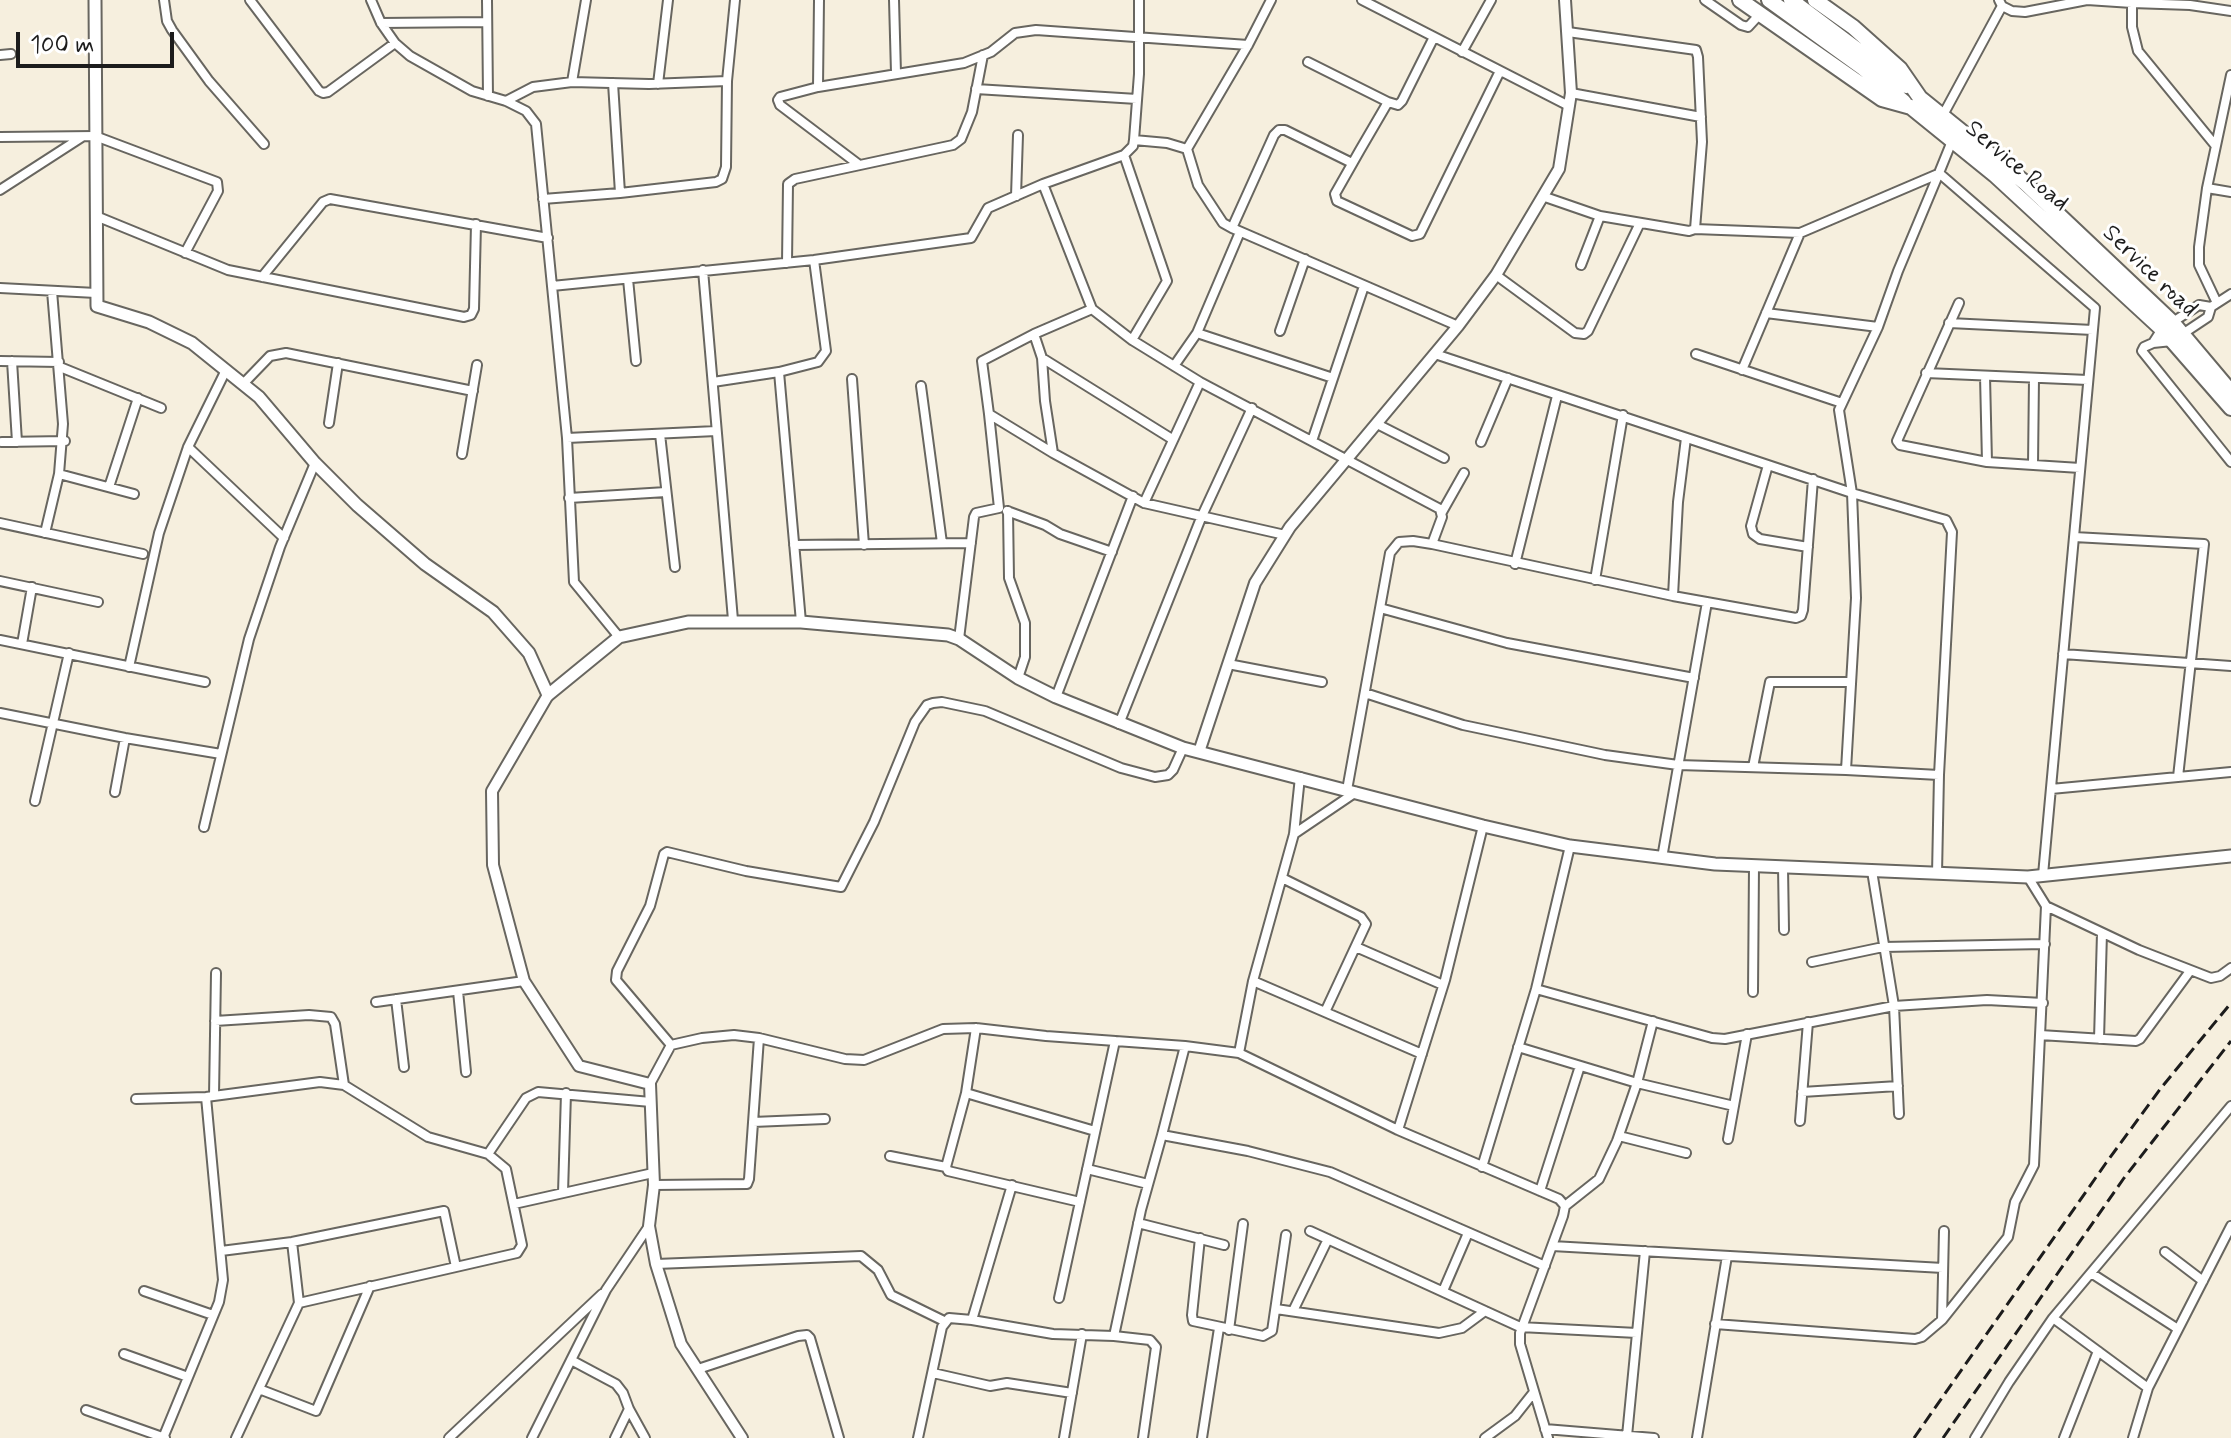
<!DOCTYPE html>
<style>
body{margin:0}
#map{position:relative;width:2231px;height:1438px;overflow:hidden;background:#f6efde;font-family:Mynerve,sans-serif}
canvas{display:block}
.scale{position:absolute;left:16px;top:32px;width:158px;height:36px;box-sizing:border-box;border:4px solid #1c1c1c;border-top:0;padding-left:10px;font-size:24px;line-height:28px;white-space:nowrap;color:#1c1c1c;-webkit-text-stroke:6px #fff;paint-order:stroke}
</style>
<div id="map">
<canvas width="2231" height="1438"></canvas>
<div class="scale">100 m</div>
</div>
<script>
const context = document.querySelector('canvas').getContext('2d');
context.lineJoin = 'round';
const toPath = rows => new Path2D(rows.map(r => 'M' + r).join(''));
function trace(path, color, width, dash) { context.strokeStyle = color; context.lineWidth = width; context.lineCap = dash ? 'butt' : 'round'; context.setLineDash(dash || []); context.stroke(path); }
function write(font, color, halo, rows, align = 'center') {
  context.font = font + ' Mynerve,sans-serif'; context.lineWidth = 6; context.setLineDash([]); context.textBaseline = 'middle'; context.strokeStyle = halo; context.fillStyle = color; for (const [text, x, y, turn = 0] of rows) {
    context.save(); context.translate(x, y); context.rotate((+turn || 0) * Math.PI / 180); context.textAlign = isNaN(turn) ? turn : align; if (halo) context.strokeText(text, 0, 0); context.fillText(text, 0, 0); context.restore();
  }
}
const minor = toPath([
 [164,0,167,21,172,30,209,81,264,144],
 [250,0,319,91,323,93,328,92,395,43],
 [371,0,381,23,395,43,410,56,472,91,506,101,526,111,536,124,567,438,574,582,619,637],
 [487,0,488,96],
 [819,0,818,87,780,97,778,100,780,105,858,164],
 [894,0,896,73],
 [1139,0,1139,74,1134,140,1167,143,1187,149,1198,185,1223,223,1232,228,1458,326],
 [1362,0,1569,106],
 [1705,0,1741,25,1748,27,1760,14],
 [1999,0,2002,6,2012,11,2025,12,2087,0,2132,3,2132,27,2138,51,2215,145],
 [2132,3,2190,5,2231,11],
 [381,23,487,22],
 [1568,32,1696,50,1698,57,1702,142,1695,229,1800,233],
 [1434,37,1402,101,1398,105,1388,102,1360,150,1335,194,1337,201,1412,236,1420,234,1500,71],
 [1462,52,1491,0],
 [0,55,11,54],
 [1308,62,1388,102],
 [572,82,586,0],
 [613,83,620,193],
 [658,84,668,0],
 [818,87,964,63,991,52,1015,33,1036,30,1248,45],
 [976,89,1137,99],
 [1571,93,1701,117],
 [506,101,533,87,572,82,649,84,727,81],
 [1943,115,2002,6],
 [0,137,95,136,217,182,218,191,185,253],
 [1952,141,1939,173,2095,308,2043,875],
 [1187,149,1248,45,1271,0],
 [1124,155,1167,281,1132,340],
 [1043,184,1092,309,1132,340,1200,382,1440,509,1442,517,1432,544],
 [2207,188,2231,192],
 [0,190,82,137],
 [1016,196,1018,135],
 [1545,197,1600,216,1689,231,1695,229],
 [543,199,620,193,716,182,722,179,726,167,727,81,735,0],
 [96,216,228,270,464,317,471,315,474,309,476,224],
 [1232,228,1274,135,1279,130,1285,130,1352,163],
 [787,263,788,184,795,179,953,145,961,139,972,112,983,55],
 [1581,265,1600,216],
 [703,270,733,620],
 [1496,275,1575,333,1584,334,1588,331,1640,223],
 [262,277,323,202,330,199,548,238],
 [628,279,636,361],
 [552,286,814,260,971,238,988,208,1043,184,1124,155,1133,146,1134,140],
 [0,288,96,293],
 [2231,294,2211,307,2208,317,2172,341,2153,343,2144,347,2142,351,2231,462],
 [1959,303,1897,441,1900,445,1987,462,2080,468],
 [2217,303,2199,265,2199,247,2207,188,2231,75],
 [1092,309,1034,334,982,361,989,414,1053,453,1144,503,1285,535],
 [1766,313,1878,327],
 [1949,323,2093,330],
 [1280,331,1305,259],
 [1197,333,1333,378],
 [1034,334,1042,358,1172,439],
 [2153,343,2162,329,2199,305,2211,307],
 [1435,354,1852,493,1946,520,1952,532,1939,775],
 [1696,354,1842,403],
 [1042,358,1045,401,1053,453],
 [0,361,59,362],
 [12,361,17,442],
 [1174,366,1197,333,1240,232],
 [60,367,161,408],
 [1742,370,1800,233,1938,174],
 [1926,373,2088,380],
 [1985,376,1987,462],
 [852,379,864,545],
 [713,382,779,372],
 [243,384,270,356,286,353,473,391],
 [921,386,942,543],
 [329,423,338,363],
 [1377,424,1444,458],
 [660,434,675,567],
 [567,438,716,431],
 [1312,441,1364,286],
 [2,442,65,441],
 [1481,442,1508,378],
 [188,447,284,538],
 [462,454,477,365],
 [1768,465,1751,526,1753,534,1760,539,1808,547],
 [2033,465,2034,378],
 [59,474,134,494],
 [109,487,138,398],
 [569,498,666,492],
 [1144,503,1200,382],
 [1007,511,1045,525,1060,534,1112,552],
 [1008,511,1009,578,1025,623,1025,657,1018,678],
 [1442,512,1464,473],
 [0,523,143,554],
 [45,533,59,474,63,424,52,291],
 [2074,537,2204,544,2178,777],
 [794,545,971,543],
 [1515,564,1557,396],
 [1595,580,1623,415],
 [0,581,98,602],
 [1673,596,1678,502,1686,438],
 [1380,608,1507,643,1694,678],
 [801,622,779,372,818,362,826,351,814,260],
 [959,639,974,517,976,513,999,508,989,414],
 [0,640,205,682],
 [22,644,32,587],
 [2063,654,2231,666],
 [1228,664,1322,682],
 [129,667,159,533,188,447,226,370],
 [1365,693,1463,725,1605,755,1678,765,1846,770],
 [1056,697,1133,496],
 [0,713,125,738,221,754],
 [1119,724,1201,518,1252,408],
 [1753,767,1770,682,1851,682],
 [2051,789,2231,772],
 [1347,790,1390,553,1399,542,1413,541,1432,544,1673,596,1796,618,1801,616,1803,610,1813,479],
 [115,792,125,738],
 [35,801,69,653],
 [204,827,249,639,280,547,315,463],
 [1294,834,1356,792],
 [1662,858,1707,602],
 [1783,867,1784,930],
 [1872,871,1894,1006,1899,1114],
 [1937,874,1939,775,1846,770,1856,598,1852,493,1839,410,1878,327,1898,271,1939,173],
 [2028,877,2046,906,2139,950,2211,978,2220,976,2231,968],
 [1282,878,1361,917,1366,924,1325,1012],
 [1356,947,1443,985],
 [1812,962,1883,947,2045,944],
 [1253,981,1422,1054],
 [1536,989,1712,1038,1725,1039,1894,1006,1987,1000,2043,1003],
 [458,991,466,1072],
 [1753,992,1754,866],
 [396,999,404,1067],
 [376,1002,524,981],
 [215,1021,309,1015,331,1017,335,1024,344,1085],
 [2040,1035,2136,1041,2140,1039,2190,971],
 [2099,1039,2102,933],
 [671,1045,616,980,617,971,650,906,664,854,667,852,746,871,841,887,874,822,915,722,927,705,933,703,942,702,985,711,1121,768,1155,777,1168,775,1173,770,1183,748],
 [1518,1047,1637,1083,1653,1021],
 [1239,1053,1253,981,1294,834,1300,777],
 [650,1084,671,1045,702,1038,734,1035,759,1038,845,1059,864,1060,943,1029,976,1028,1046,1036,1185,1046,1239,1053,1398,1130,1559,1199,1565,1206,1563,1216,1520,1333,1520,1344,1548,1438],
 [1802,1092,1898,1086],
 [966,1093,976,1028],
 [214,1096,216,973],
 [136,1099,206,1097,320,1082,344,1085,428,1137,488,1154,506,1169,522,1245,517,1253,299,1303],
 [1800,1121,1808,1022],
 [753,1122,825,1119],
 [1398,1130,1445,980,1483,826],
 [1162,1135,1185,1046],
 [1619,1136,1686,1153],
 [1728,1139,1747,1034],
 [488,1154,526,1098,538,1092,651,1102],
 [890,1156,946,1167],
 [1482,1167,1536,989,1570,846],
 [1087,1169,1148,1184],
 [654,1185,747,1184,749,1179,759,1038],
 [1540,1191,1580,1066],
 [563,1193,566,1093],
 [1080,1202,948,1171,946,1167,966,1093,1095,1131],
 [514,1204,653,1173],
 [1565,1206,1599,1179,1617,1141,1637,1083,1734,1106],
 [1138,1223,1224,1245],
 [1310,1231,1520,1327,1637,1333],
 [1200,1238,1192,1315,1193,1321,1263,1336,1272,1331,1286,1235],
 [1552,1246,1943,1268],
 [221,1251,292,1242,444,1211,456,1267],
 [2165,1252,2203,1281],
 [656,1264,861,1256,878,1270,891,1295,944,1321],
 [2091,1273,2178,1329],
 [144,1291,213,1315],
 [1443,1291,1468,1233],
 [1059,1298,1115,1041],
 [1276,1309,1439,1333,1462,1328,1485,1311],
 [1293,1311,1328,1239],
 [2053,1318,2148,1388,2133,1438],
 [972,1320,1053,1334,1114,1336],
 [1942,1320,2008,1237,2015,1202,2034,1165,2046,906],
 [1715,1324,1915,1339,1922,1337,1942,1320,1944,1231],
 [1229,1330,1243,1224],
 [124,1354,188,1377],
 [571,1360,616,1384,623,1393,629,1409,645,1438],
 [698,1369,798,1336,807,1335,810,1338,839,1438],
 [933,1373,990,1386,1007,1383,1072,1393],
 [2148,1388,2231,1226],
 [259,1389,316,1411,370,1286],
 [86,1410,165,1438],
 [1545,1429,1654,1438],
 [1627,1436,1645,1251],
 [163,1438,219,1302,223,1280,206,1097],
 [236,1438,299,1303,292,1242],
 [449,1438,602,1294],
 [532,1438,606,1290,649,1226],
 [615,1438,629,1409],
 [918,1438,942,1327,949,1318,972,1320,1012,1185],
 [1064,1438,1082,1334],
 [1143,1438,1156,1347,1150,1340,1114,1336,1141,1210,1162,1135,1248,1151,1330,1172,1545,1266],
 [1202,1438,1219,1328],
 [1485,1438,1515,1416,1534,1392],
 [1697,1438,1727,1256],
 [1975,1438,2009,1382,2053,1318,2231,1106],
 [2064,1438,2098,1351]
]);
const tertiary = toPath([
 [548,695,492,791,493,865,524,981,579,1066,650,1084,654,1185,649,1226,656,1264,681,1344,742,1438],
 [1199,752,1255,583,1290,527,1458,326,1496,275,1559,169,1571,93,1565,0]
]);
const secondary = toPath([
 [95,0,97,306,149,322,192,343,259,397,315,463,357,505,425,564,493,612,529,653,548,695,619,637,688,622,801,622,948,635,959,639,1018,678,1056,697,1183,748,1483,826,1570,846,1715,864,2028,877,2231,856]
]);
const trunk = toPath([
 [1740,0,1882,99,1911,107,1995,175,2162,329,2231,408],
 [1769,0,1863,68,1904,102],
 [1791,0,1906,86],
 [1815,0,1853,27,1900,69,1920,98,2024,182,2172,322,2231,392]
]);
const rail = toPath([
 [1914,1438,2106,1163,2161,1088,2231,1003],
 [1943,1438,2124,1178,2231,1041]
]);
const streetNames = [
 ["Service Road",2016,167,40],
 ["Service road",2149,272,44]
];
trace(minor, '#686660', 12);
trace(tertiary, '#686660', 14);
trace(secondary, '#686660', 15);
trace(trunk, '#686660', 18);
trace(minor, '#fff', 8);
trace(tertiary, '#fff', 10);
trace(secondary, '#fff', 11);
trace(trunk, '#fff', 14);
trace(rail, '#1c1c1c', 3, [12, 6]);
write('24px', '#1c1c1c', '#fff', streetNames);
</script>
